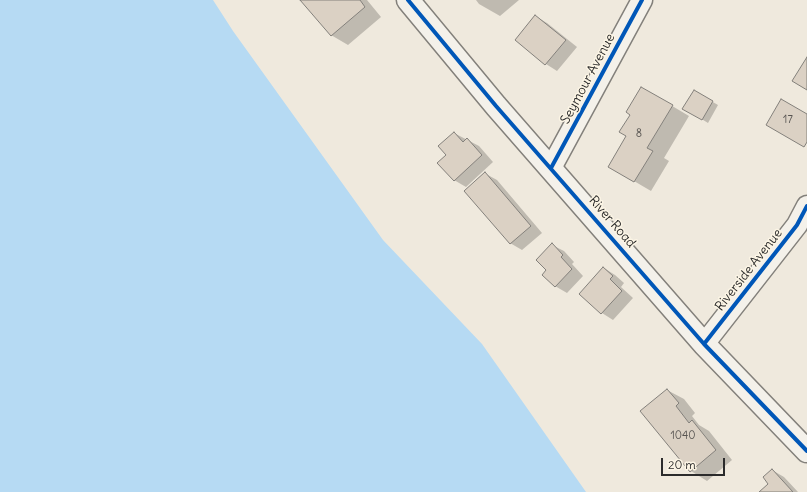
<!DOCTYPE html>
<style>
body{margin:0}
#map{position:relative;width:807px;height:492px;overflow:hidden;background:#efe9dd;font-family:Delius,sans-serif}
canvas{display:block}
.scale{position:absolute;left:661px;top:458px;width:64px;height:18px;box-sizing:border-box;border:2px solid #2b2b2b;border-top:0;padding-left:5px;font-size:12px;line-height:14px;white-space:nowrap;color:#2b2b2b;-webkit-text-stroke:3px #fcf5e5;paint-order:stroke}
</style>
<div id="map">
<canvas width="807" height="492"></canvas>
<div class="scale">20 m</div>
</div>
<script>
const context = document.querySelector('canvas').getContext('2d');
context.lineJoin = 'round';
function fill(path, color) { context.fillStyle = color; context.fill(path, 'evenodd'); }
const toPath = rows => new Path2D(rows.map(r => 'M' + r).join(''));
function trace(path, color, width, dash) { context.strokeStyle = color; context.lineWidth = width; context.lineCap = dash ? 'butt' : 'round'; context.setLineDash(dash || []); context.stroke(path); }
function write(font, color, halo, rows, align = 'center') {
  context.font = font + ' Delius,sans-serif'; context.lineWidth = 3; context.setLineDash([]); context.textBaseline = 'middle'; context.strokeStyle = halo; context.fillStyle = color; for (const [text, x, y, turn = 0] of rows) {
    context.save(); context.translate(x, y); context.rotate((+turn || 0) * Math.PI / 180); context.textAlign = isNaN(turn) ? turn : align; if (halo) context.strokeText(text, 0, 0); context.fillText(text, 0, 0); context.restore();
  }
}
const water = toPath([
 [0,0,213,0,233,31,383,240,482,344,586,492,0,492]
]);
const shadow = toPath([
 [302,0,367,0,381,17,348,45,331,35],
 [476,0,519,0,500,16,479,4],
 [535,16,547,23,577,47,557,71,546,64,516,40],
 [642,88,689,116,664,158,669,161,651,191,610,167,628,136,631,114],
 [694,91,718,105,708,123,684,108],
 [454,133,479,146,493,162,466,187,454,180,447,155],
 [486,174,497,180,542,233,522,250,510,243],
 [552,245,564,251,574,262,572,264,583,276,567,293,555,286,548,270],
 [604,268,615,275,624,283,621,287,633,298,613,320,602,313],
 [667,390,684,399,695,413,692,416,699,425,709,431,732,460,707,481,691,471],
 [772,470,784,477,798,492,760,492,769,484]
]);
const building = toPath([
 [300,0,360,0,365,7,331,36,300,0],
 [535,15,566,40,545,65,515,40,535,15],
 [807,57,807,90,792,81,807,57],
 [641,87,673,105,647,148,653,151,634,182,608,167,626,136,619,132,630,115,626,112,641,87],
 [694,90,713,101,702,120,682,109,694,90],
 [781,99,807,114,807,142,804,147,766,125,781,99],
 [454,132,463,142,467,138,482,155,454,181,437,163,446,155,438,146,454,132],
 [485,172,531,226,510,244,464,191,485,172],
 [552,243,563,255,561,257,572,269,555,287,542,275,546,270,536,260,552,243],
 [603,267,613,276,610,279,622,291,601,314,579,294,603,267],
 [667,389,679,403,676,406,689,423,692,420,716,450,690,472,640,411,667,389],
 [772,469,793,492,759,492,768,484,763,477,772,469]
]);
const street = toPath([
 [551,168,642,0],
 [704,344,797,225,807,206]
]);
const secondary = toPath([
 [408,0,496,106,704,344,807,451]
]);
const cycleway = toPath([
 [408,0,496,106,704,344,807,451],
 [551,168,642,0],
 [704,344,797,225,807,206]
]);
const numberNames = [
 ["17",788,120],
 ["8",639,134],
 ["1040",683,436]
];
const streetNames = [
 ["Seymour Avenue",588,79,-62],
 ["River Road",612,222,49],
 ["Riverside Avenue",749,270,-52]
];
fill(water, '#b6daf3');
fill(shadow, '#0003');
fill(building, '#dbd1c4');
trace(building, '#83807b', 1);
trace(street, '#83807b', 23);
trace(secondary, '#83807b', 25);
trace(street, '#f4f1ea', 20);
trace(secondary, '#f4f1ea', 22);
trace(cycleway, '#0057b8', 4);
write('11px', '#575451', null, numberNames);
write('13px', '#2b2b2b', '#fcf5e5', streetNames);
</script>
